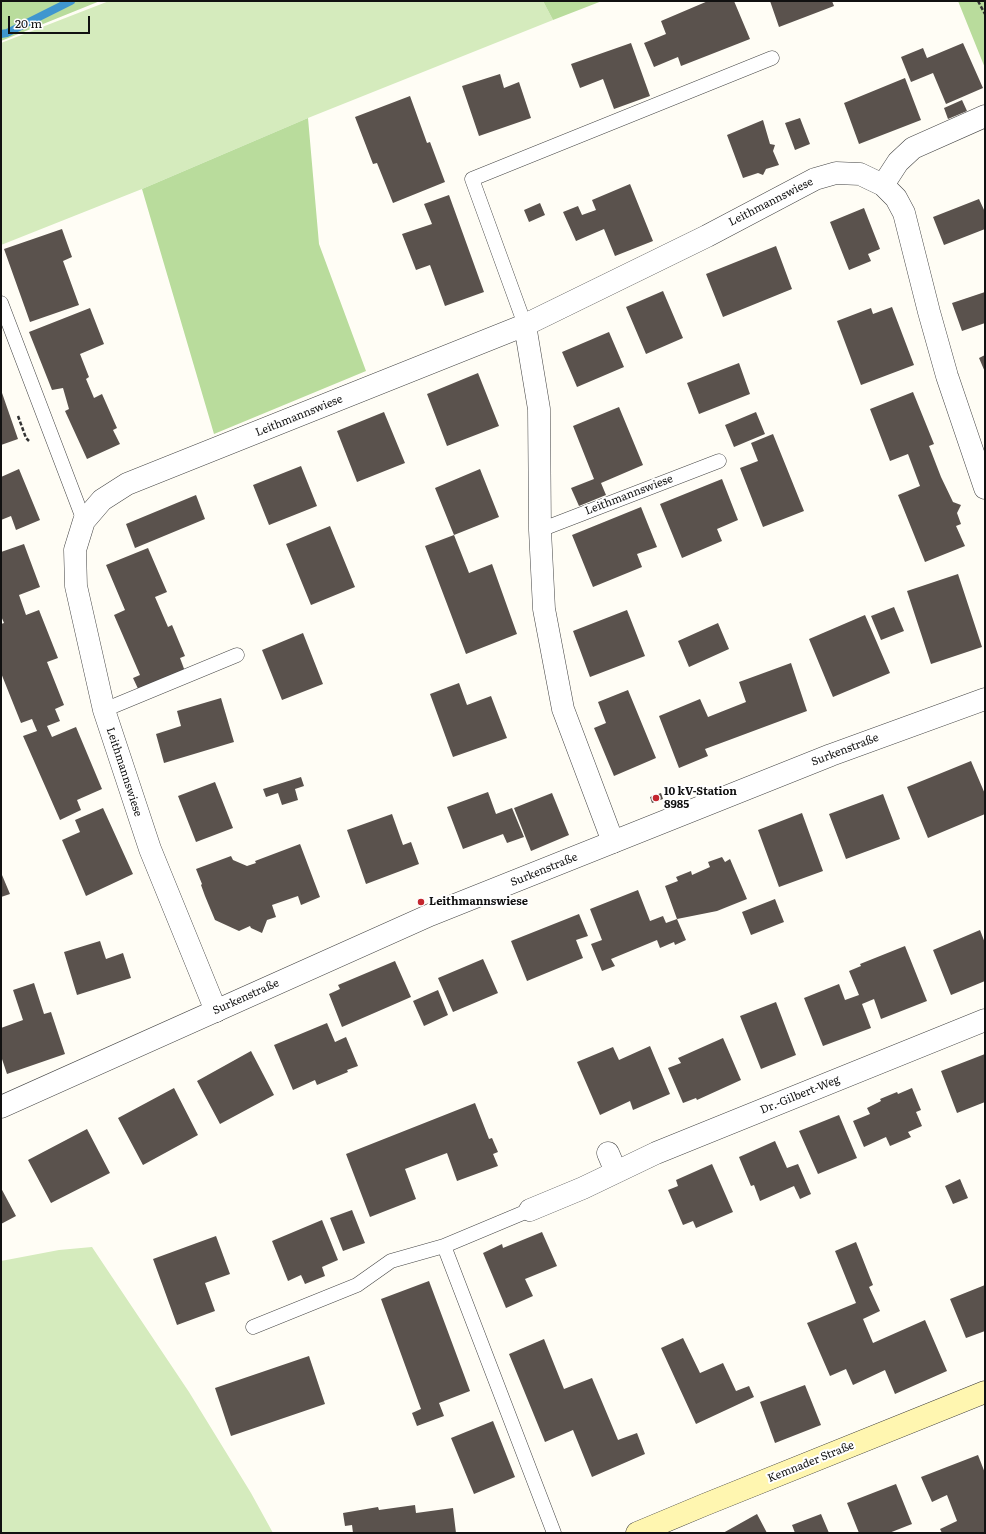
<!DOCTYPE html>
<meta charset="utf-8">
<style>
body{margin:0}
#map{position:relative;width:986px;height:1534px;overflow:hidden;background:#fffdf5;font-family:Literata,serif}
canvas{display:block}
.frame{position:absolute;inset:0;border:2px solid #111;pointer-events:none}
.scale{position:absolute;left:8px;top:16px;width:82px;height:18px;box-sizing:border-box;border:2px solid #111;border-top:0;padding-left:5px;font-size:12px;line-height:14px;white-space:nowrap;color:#111;-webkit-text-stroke:3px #fff;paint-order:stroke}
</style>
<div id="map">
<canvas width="986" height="1534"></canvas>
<div class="frame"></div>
<div class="scale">20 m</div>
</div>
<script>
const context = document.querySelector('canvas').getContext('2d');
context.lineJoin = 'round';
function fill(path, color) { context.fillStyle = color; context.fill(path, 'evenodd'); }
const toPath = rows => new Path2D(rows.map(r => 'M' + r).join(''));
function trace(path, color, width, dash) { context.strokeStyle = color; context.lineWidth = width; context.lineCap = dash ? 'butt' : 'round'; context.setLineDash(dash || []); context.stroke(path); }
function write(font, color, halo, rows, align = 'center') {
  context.font = font + ' Literata,serif'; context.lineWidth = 4; context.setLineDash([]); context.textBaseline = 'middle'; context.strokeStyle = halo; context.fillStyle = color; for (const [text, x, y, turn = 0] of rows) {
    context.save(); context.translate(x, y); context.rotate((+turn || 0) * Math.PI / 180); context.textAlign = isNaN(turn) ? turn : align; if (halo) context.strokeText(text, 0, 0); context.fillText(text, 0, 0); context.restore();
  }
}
const green = toPath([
 [109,1,543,1,553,20,308,118,142,189,1,245,1,43],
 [92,1247,189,1392,251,1493,273,1533,1,1533,1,1261,59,1250]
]);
const forest = toPath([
 [1,1,100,1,1,41],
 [543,1,602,1,553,20],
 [958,1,985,1,985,68],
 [308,118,319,244,366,371,214,434,142,189]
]);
const stream = toPath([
 [1,34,7,33,71,1]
]);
const building = toPath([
 [708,1,734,1,750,39,681,66,678,57,654,67,644,43,666,34,661,21],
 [770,1,832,1,834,6,779,27],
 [631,43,650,96,614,109,603,79,580,88,571,64],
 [963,43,983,88,946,104,933,73,911,82,901,57,923,48,927,58],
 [500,74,504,88,519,82,531,118,479,136,462,86],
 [905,78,921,120,859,144,844,103],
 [410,96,427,143,430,142,445,182,393,203,377,163,373,164,355,117],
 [962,100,967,111,948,119,944,108],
 [800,118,810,144,795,150,785,123],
 [763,120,770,144,775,145,773,151,779,165,766,169,763,175,758,173,743,178,727,135],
 [630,184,653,241,615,256,604,229,576,241,563,212,578,206,582,215,596,210,592,200],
 [449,195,484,292,445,306,430,265,416,270,402,234,432,224,424,204],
 [979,199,985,212,985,229,944,245,933,217],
 [540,203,545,215,529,222,524,210],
 [864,208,880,249,868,254,871,261,849,270,830,222],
 [62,229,72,257,63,261,79,305,30,322,4,249],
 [776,246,792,289,723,317,706,274],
 [663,291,683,338,646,354,626,307],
 [985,292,985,323,962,331,952,303],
 [892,307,914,365,861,385,837,321,871,308,873,314],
 [90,308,104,344,80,354,89,377,86,379,94,398,102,394,117,428,113,430,120,444,87,459,65,411,69,409,63,388,52,390,29,332],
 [609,332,624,367,577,387,562,352],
 [985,355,985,372,979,358],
 [739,363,750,394,699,414,687,383],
 [478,373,499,426,447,446,427,394],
 [1,390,18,439,1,445],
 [913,392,934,444,929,446,941,477,953,502,961,505,957,513,961,524,956,526,965,546,925,562,898,495,920,486,908,454,890,461,870,409],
 [619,407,643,465,601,483,606,495,579,506,571,488,594,479,573,426],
 [384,412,405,463,357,482,337,431],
 [756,412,765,434,734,447,725,425],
 [773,434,804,511,763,527,740,468,758,461,751,443],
 [301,466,317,506,269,525,253,485],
 [19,469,40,520,16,530,11,516,1,520,1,477],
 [480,469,499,517,454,535,435,488],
 [722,479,738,520,717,529,722,541,682,558,660,504],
 [196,495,205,519,135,548,126,524],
 [641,507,657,547,637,554,642,567,593,587,572,535],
 [330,526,355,587,311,605,286,544],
 [454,535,469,573,492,564,517,634,466,654,425,546],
 [24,544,40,587,19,595,26,615,39,610,58,658,47,662,64,705,55,709,60,721,47,726,52,737,76,727,102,789,77,800,81,810,60,820,23,736,37,731,32,719,21,723,1,673,1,624,4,623,1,616,1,552],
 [148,548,167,592,155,597,168,627,172,625,185,656,180,658,186,674,140,693,133,678,140,675,114,615,125,610,106,565],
 [958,574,982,647,931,664,907,591],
 [894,607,904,631,881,640,871,616],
 [627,610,645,656,590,677,573,631],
 [865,615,890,673,833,697,809,639],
 [718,623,729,649,689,667,678,641],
 [303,633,323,684,282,700,262,650],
 [791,663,807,711,705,749,708,756,679,768,659,716,700,699,708,717,746,702,739,682],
 [459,683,467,705,491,696,507,738,453,757,430,694],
 [628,690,656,758,614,776,594,728,606,723,598,702],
 [221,698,234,742,164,763,156,734,181,726,177,711],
 [971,761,985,794,985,814,928,838,907,787],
 [301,777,304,786,295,789,298,800,282,805,278,793,266,797,263,789],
 [215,782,233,828,196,842,178,796],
 [488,792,496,814,512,808,524,837,507,843,503,834,463,849,447,807],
 [552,793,569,835,531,851,514,808],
 [661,793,663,799,652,803,650,797],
 [883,794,900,839,846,859,829,814],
 [103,808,133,874,86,896,62,840,80,832,75,820],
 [802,813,823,871,779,887,758,830],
 [392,814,403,845,411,842,419,864,366,884,347,830],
 [300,844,320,897,301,905,298,896,272,905,276,917,267,920,262,933,251,928,250,926,239,931,215,920,205,896,201,885,202,884,196,869,231,856,233,860,247,866,256,863,255,861],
 [722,857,725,862,730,859,747,899,717,911,677,919,665,886,678,881,676,877,691,871,692,875,710,867,708,862],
 [1,875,2,875,10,894,1,897],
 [638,890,650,921,663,916,666,923,677,919,686,940,675,945,674,942,660,948,657,940,611,959,615,966,602,971,591,944,602,940,590,909],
 [775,899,784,922,751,935,742,912],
 [579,914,588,936,576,940,583,958,527,981,511,941],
 [980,930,985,943,985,981,951,995,933,950],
 [100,941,106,959,123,953,131,978,77,995,64,952],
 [905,946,927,1001,881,1019,874,999,862,1004,871,1028,823,1046,804,998,839,984,845,1000,859,995,849,971,861,966,860,964],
 [483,959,498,993,453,1012,438,978],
 [395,961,411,997,342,1027,329,994,340,989,338,985],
 [34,983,44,1014,51,1012,65,1054,7,1074,1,1056,1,1028,23,1020,13,990],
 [438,990,448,1015,424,1026,413,1001],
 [776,1002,796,1055,761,1069,740,1016],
 [327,1023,335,1042,346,1037,358,1066,347,1070,348,1072,317,1085,315,1080,293,1090,274,1045],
 [723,1038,741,1080,697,1100,696,1098,683,1103,668,1068,681,1063,678,1058],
 [650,1046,670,1094,633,1110,630,1101,600,1115,577,1062,613,1047,619,1060],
 [251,1051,274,1095,220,1124,197,1081],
 [985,1054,985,1102,957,1113,941,1071],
 [174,1088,198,1135,143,1165,118,1118],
 [912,1088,921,1110,916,1112,922,1126,908,1132,911,1137,890,1146,886,1137,864,1147,853,1121,870,1114,867,1108,881,1101,880,1099,897,1092,898,1094],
 [475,1103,489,1139,492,1138,498,1152,493,1154,498,1166,457,1181,447,1153,405,1169,416,1199,370,1217,346,1154],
 [839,1115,857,1158,818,1174,799,1131],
 [87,1129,110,1173,51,1203,28,1160],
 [775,1141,787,1168,798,1164,811,1194,800,1199,794,1186,760,1201,754,1185,751,1186,739,1157],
 [712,1164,733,1212,696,1228,693,1221,683,1225,668,1190,678,1186,676,1180],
 [960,1179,968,1198,953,1204,945,1186],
 [1,1188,16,1216,1,1224],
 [352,1210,365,1243,343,1251,330,1218],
 [322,1220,338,1260,322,1267,325,1276,305,1284,301,1275,288,1281,272,1241],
 [542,1232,557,1266,525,1279,533,1296,506,1308,483,1253,502,1244,503,1248],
 [216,1236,230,1274,205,1283,215,1311,177,1325,153,1259],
 [856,1242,873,1285,869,1287,880,1311,863,1319,873,1343,925,1320,947,1371,895,1394,885,1370,853,1385,846,1369,830,1376,807,1323,856,1303,835,1251],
 [429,1281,470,1391,439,1403,444,1416,417,1426,412,1413,421,1409,381,1299],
 [985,1285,985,1331,966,1338,950,1299],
 [683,1338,700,1373,723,1363,736,1391,749,1386,754,1397,696,1424,661,1348],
 [544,1339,564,1389,592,1378,618,1440,637,1433,645,1454,592,1477,573,1430,545,1442,509,1354],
 [309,1356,325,1404,231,1436,215,1388],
 [805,1385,821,1425,775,1443,760,1402],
 [493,1421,515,1477,474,1494,451,1438],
 [978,1455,985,1473,985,1533,942,1533,940,1529,957,1521,947,1495,932,1502,921,1477],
 [896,1484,912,1524,889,1533,859,1533,847,1503],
 [415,1505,416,1513,453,1508,456,1533,353,1533,352,1525,345,1526,343,1513,378,1507,379,1510],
 [757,1514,767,1533,723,1533],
 [821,1514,829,1533,795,1533,792,1525]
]);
const path = toPath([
 [978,1,985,14],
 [18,416,26,438,29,441]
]);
const service = toPath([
 [1,303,84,521],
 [525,325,472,179,772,58],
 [540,530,719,461],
 [104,710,237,655],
 [444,1246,554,1533],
 [253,1327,357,1285,391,1261,444,1246,530,1210]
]);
const minor = toPath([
 [883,185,898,162,913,148,985,116],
 [525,325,539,409,540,530,544,609,563,709,613,842],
 [216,1011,150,849,104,710,76,586,75,550,84,521,102,500,127,484,525,325,707,236,815,179,836,173,860,174,883,185,896,198,904,213,929,312,947,376,985,488],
 [608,1153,616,1172],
 [530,1210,583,1188,656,1153,985,1020]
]);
const tertiary = toPath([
 [1,1107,430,915,831,755,985,699]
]);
const secondary = toPath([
 [637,1533,704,1505,985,1392]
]);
const markers = [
 [656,798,4,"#c4262e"],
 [421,902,4,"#c4262e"]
];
const streetNames = [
 ["Leithmannswiese",771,202,-27],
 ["Leithmannswiese",299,416,-22],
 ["Leithmannswiese",629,495,-21],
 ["Surkenstraße",845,750,-21],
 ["Leithmannswiese",124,772,72],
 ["Surkenstraße",544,870,-22],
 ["Surkenstraße",246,997,-24],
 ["Dr.-Gilbert-Weg",800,1095,-22],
 ["Kemnader Straße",811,1462,-22]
];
const poiNames = [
 ["10 kV-Station",664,792],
 ["8985",664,805],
 ["Leithmannswiese",429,902]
];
fill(green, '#d5ebbd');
fill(forest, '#b9dc9c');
trace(stream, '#3f96cf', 8);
fill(building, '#5a524d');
trace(service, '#444', 15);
trace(minor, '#444', 23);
trace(tertiary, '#444', 23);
trace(secondary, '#333', 23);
trace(path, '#333', 2.5, [4, 2]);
trace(service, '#fff', 14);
trace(minor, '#fff', 22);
trace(tertiary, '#fff', 22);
trace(secondary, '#fff6b0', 22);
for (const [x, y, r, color] of markers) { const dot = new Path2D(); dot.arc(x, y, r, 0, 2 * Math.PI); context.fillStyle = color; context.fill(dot); trace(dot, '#fff', 1.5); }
write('11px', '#111', '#fff', streetNames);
write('bold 11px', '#111', '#fff', poiNames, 'left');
</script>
